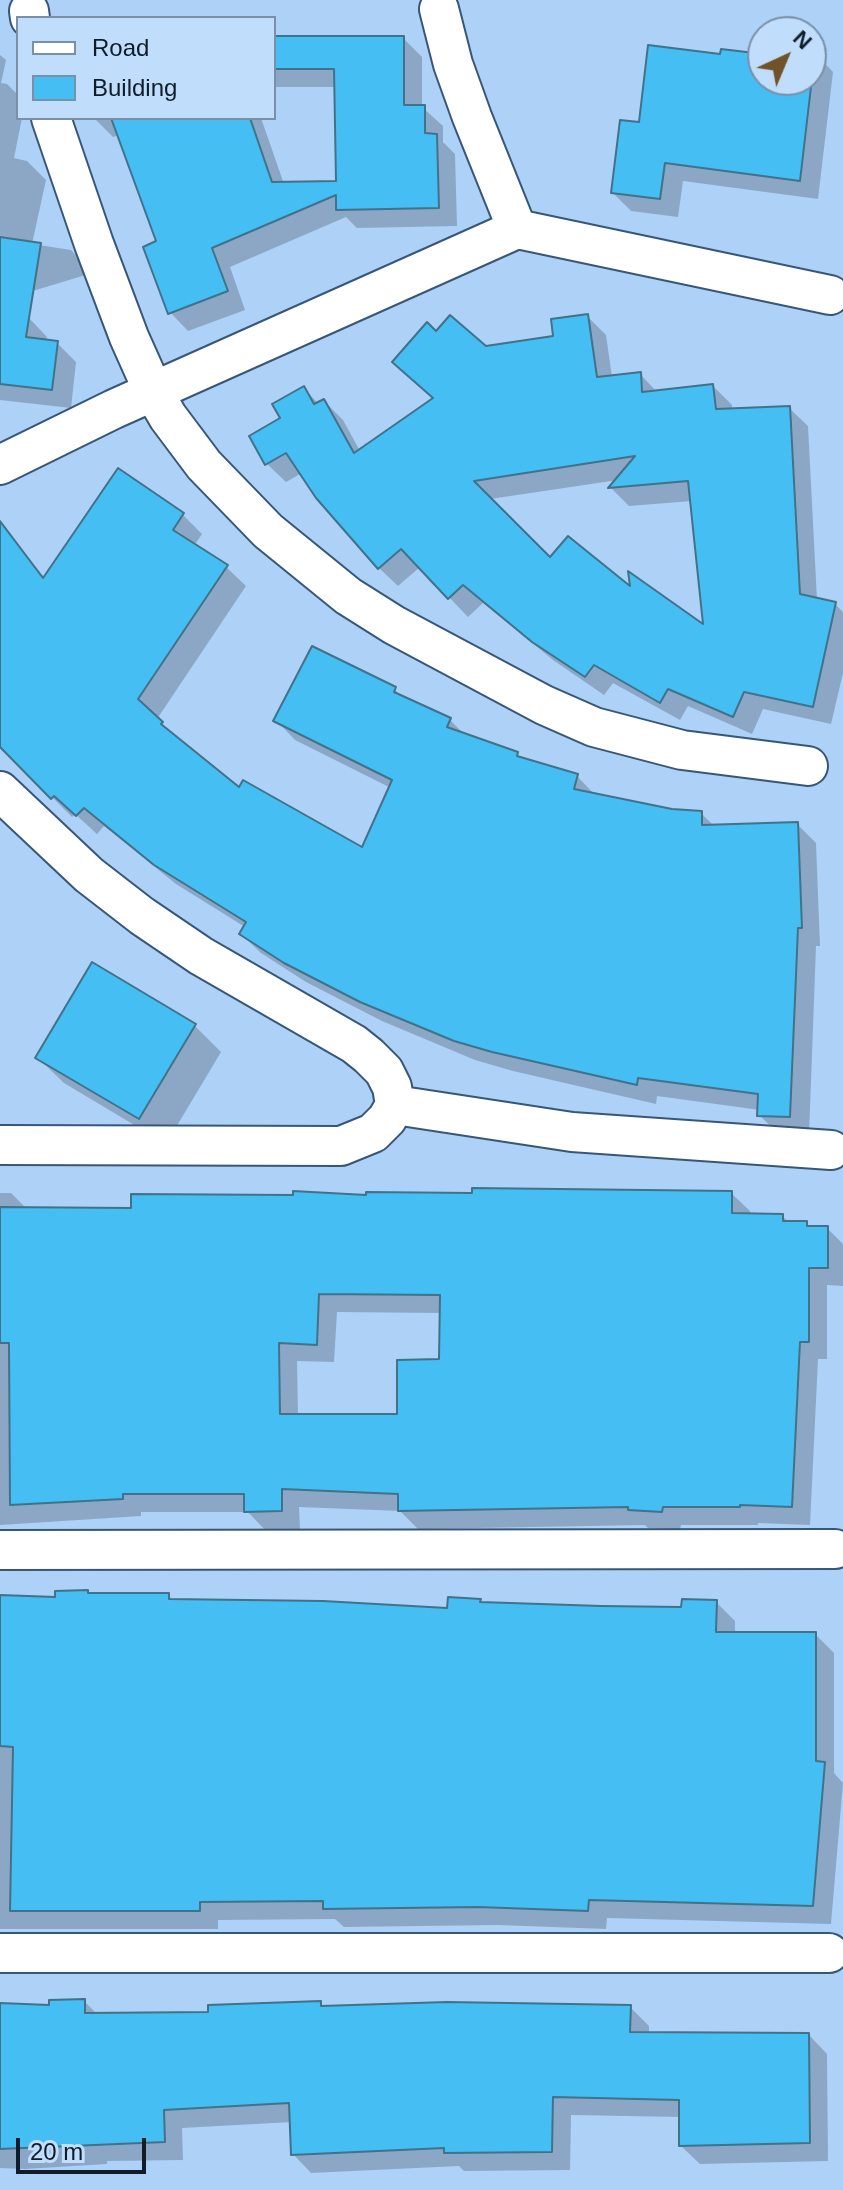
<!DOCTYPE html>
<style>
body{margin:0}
#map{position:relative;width:843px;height:2190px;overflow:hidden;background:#aed1f7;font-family:Arial,sans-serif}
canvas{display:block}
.legend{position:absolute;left:16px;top:16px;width:260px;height:104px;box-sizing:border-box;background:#c1ddfc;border:2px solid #7a90a8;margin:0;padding:10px 14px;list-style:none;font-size:24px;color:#0f1c2a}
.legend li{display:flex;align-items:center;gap:16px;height:40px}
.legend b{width:40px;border:2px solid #7a90a8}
.north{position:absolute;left:747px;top:16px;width:80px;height:80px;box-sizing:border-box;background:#c1ddfc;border:2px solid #7a90a8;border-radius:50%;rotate:44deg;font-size:22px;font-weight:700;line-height:32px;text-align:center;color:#0f1c2a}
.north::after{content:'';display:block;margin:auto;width:28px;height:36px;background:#725228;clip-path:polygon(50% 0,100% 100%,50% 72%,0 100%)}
.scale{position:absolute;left:16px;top:2138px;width:130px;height:36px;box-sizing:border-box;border:4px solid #0f1c2a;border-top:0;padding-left:10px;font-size:24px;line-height:28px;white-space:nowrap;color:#0f1c2a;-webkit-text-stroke:6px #c1ddfc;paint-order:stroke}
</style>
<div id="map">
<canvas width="843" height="2190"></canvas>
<ul class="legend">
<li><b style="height:10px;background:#fff"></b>Road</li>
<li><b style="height:22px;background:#45bef3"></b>Building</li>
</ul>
<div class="north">N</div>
<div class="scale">20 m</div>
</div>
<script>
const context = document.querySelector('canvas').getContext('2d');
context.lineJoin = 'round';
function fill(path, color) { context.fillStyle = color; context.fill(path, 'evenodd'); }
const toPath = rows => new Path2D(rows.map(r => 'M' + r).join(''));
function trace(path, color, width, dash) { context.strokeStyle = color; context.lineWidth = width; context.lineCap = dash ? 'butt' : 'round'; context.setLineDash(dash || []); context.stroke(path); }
const shadow = toPath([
 [274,38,403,38,422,57,422,107,443,126,443,142,455,154,457,226,357,228,346,217,230,267,245,310,188,331,170,312,159,242,119,135,113,137,94,118,261,118,284,184,338,183,336,87,274,87],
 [811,53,815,53,833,72,818,199,683,181,678,217,631,211,613,193,641,124,722,56,763,56,763,80,811,80],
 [0,55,6,60,1,83,7,84,18,95,18,118,22,118,14,158,27,161,46,180,32,244,71,250,92,273,0,301],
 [587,316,606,335,612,377,640,374,657,392,713,386,732,405,732,410,789,408,808,426,817,600,835,604,843,612,843,673,831,724,763,709,752,734,688,706,680,720,613,683,604,695,553,660,483,603,468,617,420,567,398,586,379,568,302,473,286,482,267,464,303,388,319,404,324,401,343,420,360,451,435,400,413,380,436,334,485,348,555,337],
 [618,480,611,488,629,506,692,501,706,628,632,591,550,560,490,499],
 [29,318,47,337,46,342,57,343,76,362,71,408,0,400,0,330],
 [183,515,202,534,194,546,226,567,246,586,157,719,181,742,240,790,363,850,391,788,295,740,276,720,394,689,404,699,450,720,466,736,517,754,523,760,577,776,596,796,671,811,701,813,715,827,797,824,816,843,820,946,816,946,809,1135,779,1134,759,1115,760,1110,657,1096,656,1104,513,1071,475,1060,382,1021,306,982,261,953,241,934,245,927,176,884,104,826,97,834,75,814,72,817,0,745,0,548,12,539,45,578],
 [195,1026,221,1052,166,1144,64,1083,37,1057],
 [0,1193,11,1193,27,1209,133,1210,368,1197,731,1193,750,1211,750,1215,782,1216,790,1223,806,1223,811,1228,827,1228,843,1244,843,1286,827,1285,827,1359,818,1359,810,1525,758,1523,758,1525,681,1525,680,1530,648,1528,645,1525,418,1529,400,1511,299,1507,300,1529,265,1530,248,1512,141,1512,141,1516,0,1525],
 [337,1312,442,1313,441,1361,399,1416,298,1416,297,1361,334,1362],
 [89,1595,168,1595,174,1601,449,1610,480,1601,483,1604,683,1609,716,1602,735,1621,735,1634,815,1634,834,1653,834,1773,843,1783,831,1924,607,1918,606,1929,498,1925,344,1927,335,1919,218,1920,218,1929,0,1929,0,1597,57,1599],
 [84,2001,98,2015,210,2014,320,2003,325,2008,630,2007,649,2026,649,2035,809,2035,827,2054,828,2161,700,2164,681,2146,681,2117,571,2115,570,2170,464,2171,459,2166,311,2173,293,2154,292,2122,182,2128,183,2160,107,2161,107,2164,25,2169,0,2168,0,2005,51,2007]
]);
const building = toPath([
 [274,36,404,36,404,105,425,105,425,133,437,134,439,208,336,210,336,195,212,248,228,291,168,314,143,247,156,241,111,118,250,118,272,182,336,181,334,69,274,69,274,36],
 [648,45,720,54,721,49,763,54,763,80,811,80,811,60,814,61,800,181,665,163,660,199,611,193,620,120,639,122,648,45],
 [0,237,41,243,26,337,58,341,52,390,0,384,0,237],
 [588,314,597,377,641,372,642,392,713,384,716,409,790,406,800,594,836,602,813,707,744,692,733,717,668,689,660,703,594,665,585,677,532,642,463,585,448,599,401,549,378,569,316,498,286,453,265,465,249,436,280,418,272,404,304,386,314,404,324,399,354,453,433,398,392,362,427,322,436,331,450,315,486,346,553,336,551,319,588,314],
 [635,456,608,488,688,481,703,624,628,571,630,586,568,536,550,557,474,481,635,456],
 [118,468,184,513,173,530,228,565,138,699,163,722,161,724,239,787,243,780,362,847,392,780,273,721,312,646,396,687,394,692,451,718,447,727,518,752,517,756,578,774,574,789,672,809,702,811,702,825,798,822,802,928,798,928,790,1117,757,1116,758,1094,638,1078,637,1085,492,1052,454,1041,360,1002,284,963,239,934,246,922,154,865,84,808,76,816,54,796,51,799,0,747,0,521,43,578,118,468],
 [92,962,196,1024,139,1119,35,1058,92,962],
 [472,1188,732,1191,732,1213,783,1214,783,1221,807,1221,807,1226,828,1226,828,1268,809,1268,809,1342,800,1342,792,1507,740,1505,740,1507,663,1507,662,1512,628,1510,628,1507,398,1511,398,1494,282,1489,282,1511,244,1512,244,1494,123,1494,123,1499,10,1505,9,1343,0,1343,0,1207,131,1208,131,1194,293,1195,293,1191,366,1195,366,1192,472,1193,472,1188],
 [319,1294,440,1295,439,1359,397,1360,397,1414,280,1414,279,1343,317,1345,319,1294],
 [88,1590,88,1593,169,1593,169,1599,323,1601,447,1608,448,1597,481,1599,480,1602,601,1606,681,1607,682,1599,717,1600,716,1632,816,1632,816,1761,825,1762,813,1906,589,1900,588,1911,478,1907,323,1909,323,1901,200,1902,200,1911,10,1911,13,1747,0,1746,0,1595,55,1597,55,1591,88,1590],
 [85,1999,85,2013,208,2012,208,2005,321,2001,321,2006,447,2002,631,2005,630,2032,809,2033,810,2143,679,2146,679,2100,553,2097,552,2152,444,2153,444,2148,291,2155,289,2103,164,2110,165,2142,0,2149,0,2003,49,2005,49,2000,85,1999]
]);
const minor = toPath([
 [439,9,453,64,472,117,517,229],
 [29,11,30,18],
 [51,118,94,244,129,337,154,393,168,417,204,465,268,531,348,596,394,625,544,705,594,727,682,750,808,766],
 [0,465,114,409,517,229,830,295],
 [0,791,89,875,142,916,201,956,354,1044,369,1056,384,1071,392,1087,395,1105],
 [0,1145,341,1146,373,1133,387,1119,395,1105,572,1132,831,1150],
 [0,1550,835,1549],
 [0,1953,829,1953]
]);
fill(shadow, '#0003');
fill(building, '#45bef3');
trace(building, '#41728a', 2);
trace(minor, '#385777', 42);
trace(minor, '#fff', 38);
</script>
